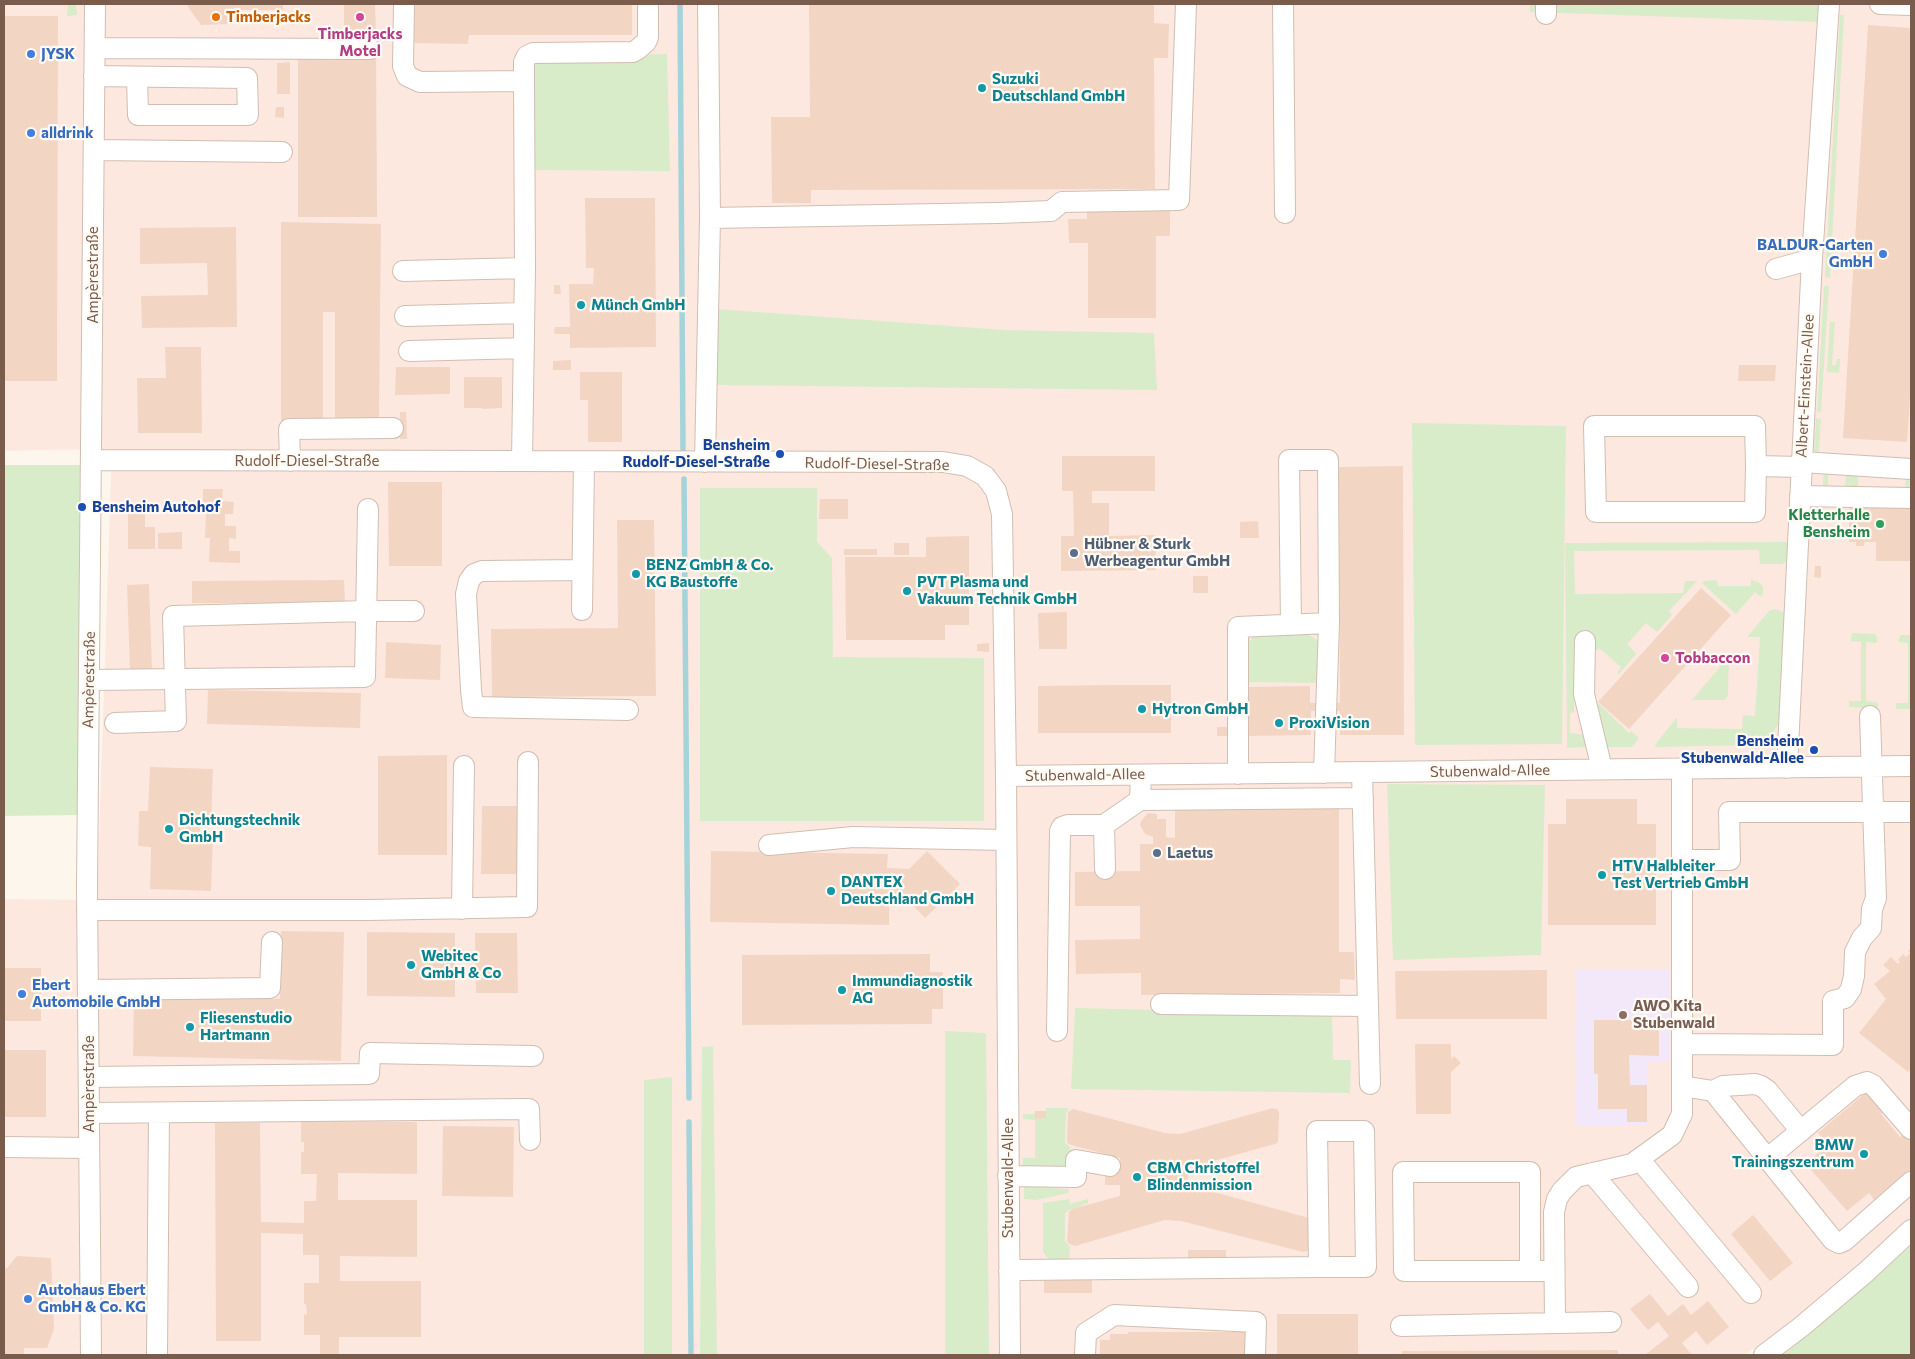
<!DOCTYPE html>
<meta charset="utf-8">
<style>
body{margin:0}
#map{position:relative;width:1915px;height:1359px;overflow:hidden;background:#fdf6ec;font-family:Commissioner,sans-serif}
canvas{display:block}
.frame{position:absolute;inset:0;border:5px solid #7a5c4d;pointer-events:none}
</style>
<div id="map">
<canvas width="1915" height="1359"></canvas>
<div class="frame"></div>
</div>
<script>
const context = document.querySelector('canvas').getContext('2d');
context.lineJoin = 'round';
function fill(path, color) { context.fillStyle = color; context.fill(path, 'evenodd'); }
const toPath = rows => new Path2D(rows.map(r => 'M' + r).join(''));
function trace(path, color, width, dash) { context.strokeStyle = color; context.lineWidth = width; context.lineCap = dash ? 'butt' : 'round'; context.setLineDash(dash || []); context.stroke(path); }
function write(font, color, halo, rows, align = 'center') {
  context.font = font + ' Commissioner,sans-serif'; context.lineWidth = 4.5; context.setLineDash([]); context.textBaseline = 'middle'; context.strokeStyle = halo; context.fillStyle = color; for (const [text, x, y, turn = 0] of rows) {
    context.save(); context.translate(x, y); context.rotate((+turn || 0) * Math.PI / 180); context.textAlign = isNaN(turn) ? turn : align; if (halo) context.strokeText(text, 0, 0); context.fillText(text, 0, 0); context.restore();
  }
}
const commercial = toPath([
 [4,4,1911,4,1911,1219,1861,1267,1798,1319,1744,1355,4,1355,4,899,97,900,112,449,4,451]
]);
const education = toPath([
 [1575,969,1670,969,1670,1061,1647,1061,1648,1126,1576,1126]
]);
const green = toPath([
 [68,4,76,4,77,15,67,16],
 [1530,4,1821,4,1820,22,1530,12],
 [1840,15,1844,15,1830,278,1825,277],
 [667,54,670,171,534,170,533,57],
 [1824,286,1829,286,1821,412,1817,412],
 [716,309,1004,330,1154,333,1157,390,716,385],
 [1830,322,1835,322,1832,365,1836,365,1837,359,1840,359,1839,373,1827,372],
 [1816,418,1821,419,1819,452,1814,451],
 [1412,423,1566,426,1562,744,1415,745],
 [4,465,80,465,78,815,4,816],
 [1824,471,1828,473,1828,486,1845,487,1846,472,1858,473,1858,487,1905,490,1906,476,1910,479,1909,492,1822,493],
 [700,488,817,488,817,542,832,558,833,657,984,658,984,821,700,821],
 [1787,542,1787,562,1782,564,1760,564,1759,550,1574,551,1575,594,1683,593,1685,581,1697,581,1669,611,1672,615,1657,632,1646,623,1627,644,1636,654,1619,674,1617,673,1621,667,1599,648,1595,652,1590,638,1574,639,1574,644,1576,644,1574,712,1570,713,1570,733,1585,735,1587,747,1567,748,1565,543],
 [1751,579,1760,583,1763,587,1763,592,1761,597,1755,592,1736,614,1702,583,1705,581,1717,580,1718,586,1751,586],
 [1774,609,1784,612,1780,711,1778,725,1772,734,1765,741,1755,745,1656,747,1655,745,1677,717,1677,728,1742,729,1743,715,1755,716,1760,637,1747,637,1769,611],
 [1852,633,1875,634,1877,636,1877,643,1866,642,1866,701,1878,703,1878,709,1849,707,1849,701,1861,701,1861,642,1851,641],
 [1255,635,1310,635,1319,642,1319,683,1247,682,1247,644],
 [1900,635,1911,635,1911,709,1896,709,1896,703,1908,703,1908,643,1898,642],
 [1729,656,1728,695,1725,700,1692,700],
 [1599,704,1629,733,1631,731,1639,738,1632,747,1606,747,1597,707],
 [1387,784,1545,785,1541,955,1393,960],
 [1075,1008,1332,1014,1333,1060,1351,1060,1350,1093,1071,1089],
 [945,1031,986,1033,989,1355,945,1355],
 [713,1046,717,1355,700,1355,702,1047],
 [672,1077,672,1355,644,1355,644,1080],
 [1046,1108,1069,1108,1066,1114,1065,1143,1070,1147,1068,1166,1023,1172,1023,1158,1035,1158,1035,1120,1023,1119,1023,1114,1035,1114,1035,1119,1046,1118],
 [1024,1186,1069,1189,1068,1193,1037,1200,1024,1199],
 [1069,1199,1070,1204,1088,1199,1088,1203,1067,1211,1065,1214,1065,1241,1070,1247,1069,1260,1050,1261,1043,1252,1043,1203],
 [1911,1245,1911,1355,1783,1355,1882,1272]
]);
const stream = toPath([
 [680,4,683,449],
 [684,479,689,1098],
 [689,1122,691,1353]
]);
const building = toPath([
 [187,4,283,4,283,10,242,10,232,24,201,25,188,7],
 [344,4,375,4,376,31,344,31],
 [412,4,632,4,632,35,469,35,468,44,413,43],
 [809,4,1154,4,1154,23,1169,24,1168,58,1154,58,1155,189,811,190,811,203,772,203,771,117,810,117],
 [4,16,58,16,57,381,4,381],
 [1868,25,1911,28,1911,383,1907,442,1843,438],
 [298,43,376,44,377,217,298,217],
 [290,62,290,94,277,94,277,63],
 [276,107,284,107,284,118,275,117],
 [585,198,655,198,656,347,570,348,570,334,556,334,554,333,555,327,570,327,569,284,593,284,594,268,586,268],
 [1087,211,1170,211,1170,236,1156,236,1156,318,1088,318,1088,243,1069,243,1068,219,1087,219],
 [281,222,381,224,379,420,335,420,335,312,323,312,323,423,281,422],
 [236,227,237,327,142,328,141,296,208,295,207,263,140,264,140,228],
 [554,285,560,285,561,294,554,294],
 [165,347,201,347,202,433,138,433,137,378,166,378],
 [571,360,571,370,553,370,553,361],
 [1739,365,1776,365,1775,381,1738,381],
 [396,367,450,367,450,394,395,395],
 [580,372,622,372,622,442,588,442,588,400,580,400],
 [464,377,502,377,502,408,482,409,482,408,464,408],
 [400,412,406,412,407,439,400,439],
 [1062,456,1155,456,1155,491,1092,491,1092,503,1109,503,1109,536,1155,535,1156,570,1061,571,1061,536,1074,536,1073,491,1062,491],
 [1403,466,1404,735,1340,735,1340,711,1311,711,1311,735,1247,736,1246,687,1310,686,1310,703,1340,703,1339,467],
 [388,482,442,482,442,566,389,566],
 [203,489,223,489,222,501,234,502,233,514,225,514,225,526,236,526,236,539,229,538,229,551,240,551,240,563,209,562,210,538,205,538,206,513,203,513],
 [820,499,848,499,848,519,819,519],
 [1849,500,1911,506,1911,561,1876,561,1876,542,1864,542,1864,546,1856,546,1856,542,1849,542],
 [128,513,145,513,145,527,155,527,155,549,128,549],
 [617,520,654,520,656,696,492,697,491,629,618,628],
 [1258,521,1259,538,1240,538,1240,522],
 [182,532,182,549,158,549,158,533],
 [969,536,969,625,945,625,945,640,846,640,845,557,926,557,926,537],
 [894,543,909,543,909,555,894,555],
 [844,549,877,549,877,555,844,555],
 [1815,566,1821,566,1821,578,1814,577],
 [1193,576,1208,576,1208,593,1193,593],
 [344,580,345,603,192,603,192,581],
 [149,584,152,670,130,671,127,585],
 [1701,588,1731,615,1629,729,1598,702],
 [1067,612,1067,649,1039,649,1038,613],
 [386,642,441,645,440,680,385,678],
 [989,643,989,652,977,651,977,644],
 [1113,685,1171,685,1171,733,1038,733,1038,686],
 [208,690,361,693,360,728,207,724],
 [1217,727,1230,727,1230,736,1217,736],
 [447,755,447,855,378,855,378,756],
 [150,767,213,769,211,823,200,823,200,834,213,835,211,891,150,889,151,847,138,846,139,811,148,811],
 [1566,799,1637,799,1637,824,1656,824,1656,925,1548,925,1548,824,1566,824],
 [1339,803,1339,952,1354,952,1355,980,1340,979,1340,993,1141,995,1141,973,1076,974,1075,940,1140,939,1140,906,1075,906,1075,872,1140,871,1140,844,1153,844,1153,837,1145,834,1140,825,1141,821,1148,813,1157,814,1157,819,1166,819,1166,837,1175,838,1175,805],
 [482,806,519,806,518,874,481,874],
 [711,851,888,854,887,868,909,869,927,851,960,884,925,918,907,899,889,899,889,925,710,922],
 [281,931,344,932,341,1061,133,1056,134,995,280,999],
 [367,932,455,933,455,997,367,996],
 [475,933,517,933,518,993,476,993],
 [1911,948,1911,1068,1908,1072,1859,1033,1886,999,1874,984,1890,971,1883,965,1891,957,1898,964,1900,962,1898,960,1903,954,1906,957,1910,953,1908,951],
 [930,954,930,972,943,972,943,1009,932,1009,932,1024,742,1025,742,955],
 [4,968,41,968,41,1021,4,1021],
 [1547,970,1547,1019,1396,1019,1395,971],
 [1594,1020,1659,1020,1659,1056,1629,1055,1630,1085,1647,1085,1647,1122,1627,1122,1627,1109,1598,1109,1598,1074,1594,1074],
 [1415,1044,1451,1044,1451,1059,1454,1056,1461,1063,1451,1072,1451,1114,1416,1114],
 [4,1050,46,1050,46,1117,4,1117],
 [1871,1088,1888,1108,1881,1114,1900,1137,1906,1132,1911,1137,1911,1170,1875,1201,1869,1193,1847,1211,1806,1164,1828,1144,1818,1133],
 [1273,1108,1278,1110,1279,1114,1278,1142,1275,1144,1188,1168,1188,1185,1309,1218,1309,1248,1307,1251,1303,1252,1181,1221,1165,1220,1075,1246,1069,1244,1067,1241,1069,1212,1072,1209,1120,1196,1120,1185,1105,1185,1105,1170,1120,1170,1120,1158,1068,1144,1067,1140,1068,1112,1073,1109,1165,1133,1180,1134],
 [1035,1111,1046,1111,1046,1118,1035,1119],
 [301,1121,417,1122,417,1174,338,1173,338,1200,417,1200,417,1257,340,1256,340,1281,421,1281,421,1337,339,1337,339,1355,320,1355,320,1335,304,1335,304,1314,307,1315,306,1304,304,1304,304,1283,319,1283,319,1255,303,1255,303,1234,261,1233,261,1341,216,1341,215,1123,260,1123,261,1222,304,1223,304,1201,316,1201,317,1174,301,1174,301,1152,304,1152,304,1142,301,1142],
 [443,1126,514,1127,513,1197,442,1196],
 [1753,1215,1793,1263,1770,1281,1731,1234],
 [1188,1250,1226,1250,1226,1260,1188,1260],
 [17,1256,51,1258,54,1329,47,1348,24,1348,24,1355,4,1355,4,1268,7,1268],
 [1092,1278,1092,1293,1044,1293,1044,1279],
 [1650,1294,1668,1316,1683,1304,1691,1315,1708,1301,1729,1327,1707,1345,1696,1331,1682,1343,1692,1355,1648,1355,1646,1354,1669,1336,1658,1322,1648,1330,1630,1309],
 [1277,1314,1358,1314,1358,1355,1277,1355],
 [1128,1332,1249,1332,1250,1355,1100,1355,1100,1340,1110,1340,1110,1334,1128,1334],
 [1618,1350,1618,1355,1402,1355,1402,1351]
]);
const minor = toPath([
 [404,4,403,66,407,76,420,82,524,81,525,268,522,461],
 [708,4,710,218,998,213,1051,211,1062,202,1179,200,1186,4],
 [1283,4,1285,213],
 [1546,4,1546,14],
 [1880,4,1911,5],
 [95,48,370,49],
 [94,76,247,78,248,115,138,115,137,77],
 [524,81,524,62,527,56,533,53,633,52,638,49,646,42,648,37,648,4],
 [94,150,282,152],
 [1776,269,1812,259],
 [403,271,525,268],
 [405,316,524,313],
 [409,351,524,348],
 [91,460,943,462,967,466,985,476,996,491,1002,514,1006,776,1010,1355],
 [290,461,289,429,393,428],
 [705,462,710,218],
 [1802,462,1911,469],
 [1756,466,1755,426,1594,426,1596,512,1755,512,1756,466,1801,467],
 [1800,496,1911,498],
 [582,570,482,571,474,574,469,581,466,594,471,690,473,707,628,710],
 [582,610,584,462],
 [1291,625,1289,460,1328,460,1329,623],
 [1585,641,1584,694,1602,769],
 [90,680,365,677,368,509],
 [115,723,176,721,173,616,366,611,414,611],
 [1787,768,1812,259,1829,4],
 [1362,772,1370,1084],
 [1238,774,1238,627,1329,623,1324,773],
 [1006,776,1911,766],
 [1140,800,1363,798],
 [1104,825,1105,869],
 [769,845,853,837,1006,840],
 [1682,860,1730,860,1729,812,1911,812],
 [462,909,464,766],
 [87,910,369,910,527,907,528,762],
 [88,990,270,988,272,942],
 [1161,1004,1368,1006],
 [1057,1031,1060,831,1062,827,1068,825,1104,825,1140,800,1141,775],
 [1682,1044,1833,1045,1833,1001,1845,998,1851,989,1854,976,1855,952,1862,938,1871,928,1872,909,1876,898,1870,716],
 [89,1077,369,1074,370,1053,533,1056],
 [1682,1086,1713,1091,1833,1240,1839,1243,1844,1241,1911,1182],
 [1713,1091,1723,1086,1755,1084,1761,1086,1767,1090,1801,1131],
 [89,1113,529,1109,530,1140],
 [4,1147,89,1148],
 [1768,1158,1855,1086,1867,1082,1873,1085,1911,1129],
 [1639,1159,1751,1293],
 [1592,1173,1688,1287],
 [1008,1176,1076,1177,1076,1160,1110,1166],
 [1009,1271,1021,1270,1319,1267,1366,1267,1364,1131,1317,1131,1319,1267],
 [1530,1271,1530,1172,1403,1172,1404,1271,1554,1271],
 [1555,1323,1554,1212,1557,1199,1562,1191,1576,1177,1632,1164,1672,1135,1682,1114,1682,768],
 [1401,1326,1611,1322],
 [91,1355,87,887,95,4],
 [157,1355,159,1113],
 [1085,1355,1086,1333,1114,1315,1256,1322,1255,1355],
 [1764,1355,1801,1327,1866,1272,1911,1230]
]);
const markers = [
 [216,17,5,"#e8710a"],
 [360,17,5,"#d1479c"],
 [31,54,5,"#3f7fe0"],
 [982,88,5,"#0f9aa8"],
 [31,133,5,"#3f7fe0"],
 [1883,254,5,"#3f7fe0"],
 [581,305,5,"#0f9aa8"],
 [780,454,5,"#1a4fb4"],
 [82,507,5,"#1a4fb4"],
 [1880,524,5,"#2e9e5b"],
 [1074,553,5,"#5c6f8a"],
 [636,574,5,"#0f9aa8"],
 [907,591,5,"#0f9aa8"],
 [1665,658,5,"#d1479c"],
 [1142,709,5,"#0f9aa8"],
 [1279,723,5,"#0f9aa8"],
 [1814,750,5,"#1a4fb4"],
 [169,829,5,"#0f9aa8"],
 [1157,853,5,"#5c6f8a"],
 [1602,875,5,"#0f9aa8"],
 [831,891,5,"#0f9aa8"],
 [411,965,5,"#0f9aa8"],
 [842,990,5,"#0f9aa8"],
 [22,994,5,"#3f7fe0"],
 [1623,1015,5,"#8d6e63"],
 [190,1027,5,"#0f9aa8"],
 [1864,1154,5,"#0f9aa8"],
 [1137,1177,5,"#0f9aa8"],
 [28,1299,5,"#3f7fe0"]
];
const foodNames = [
 ["Timberjacks",226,17]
];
const hotelNames = [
 ["Timberjacks",360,34],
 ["Motel",360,51],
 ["Tobbaccon",1675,658,"left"]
];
const shopNames = [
 ["JYSK",41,54],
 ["alldrink",41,133],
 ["BALDUR-Garten",1873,245,"right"],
 ["GmbH",1873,262,"right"],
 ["Ebert",32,985],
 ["Automobile GmbH",32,1002],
 ["Autohaus Ebert",38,1290],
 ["GmbH & Co. KG",38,1307]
];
const cultureNames = [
 ["Suzuki",992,79],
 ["Deutschland GmbH",992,96],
 ["Münch GmbH",591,305],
 ["BENZ GmbH & Co.",646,565],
 ["KG Baustoffe",646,582],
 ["PVT Plasma und",917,582],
 ["Vakuum Technik GmbH",917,599],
 ["Hytron GmbH",1152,709],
 ["ProxiVision",1289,723],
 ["Dichtungstechnik",179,820],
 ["GmbH",179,837],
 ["HTV Halbleiter",1612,866],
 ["Test Vertrieb GmbH",1612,883],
 ["DANTEX",841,882],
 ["Deutschland GmbH",841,899],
 ["Webitec",421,956],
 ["GmbH & Co",421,973],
 ["Immundiagnostik",852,981],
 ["AG",852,998],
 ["Fliesenstudio",200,1018],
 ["Hartmann",200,1035],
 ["BMW",1854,1145,"right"],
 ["Trainingszentrum",1854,1162,"right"],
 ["CBM Christoffel",1147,1168],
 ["Blindenmission",1147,1185]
];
const streetNames = [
 ["Ampèrestraße",93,275,-90],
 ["Albert-Einstein-Allee",1805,386,-87],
 ["Rudolf-Diesel-Straße",307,461],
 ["Rudolf-Diesel-Straße",877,464,1],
 ["Ampèrestraße",89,680,-89],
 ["Stubenwald-Allee",1490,771,-1],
 ["Stubenwald-Allee",1085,775,-1],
 ["Ampèrestraße",89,1084,-90],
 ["Stubenwald-Allee",1008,1178,-90]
];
const transitNames = [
 ["Bensheim",770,445],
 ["Rudolf-Diesel-Straße",770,462],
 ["Bensheim Autohof",92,507,"left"],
 ["Bensheim",1804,741],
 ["Stubenwald-Allee",1804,758]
];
const leisureNames = [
 ["Kletterhalle",1870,515],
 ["Bensheim",1870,532]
];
const serviceNames = [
 ["Hübner & Sturk",1084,544],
 ["Werbeagentur GmbH",1084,561],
 ["Laetus",1167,853]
];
const educationNames = [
 ["AWO Kita",1633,1006],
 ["Stubenwald",1633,1023]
];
fill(commercial, '#fde8e0');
fill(education, '#f3e8fa');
fill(green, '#d8ecc9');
trace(stream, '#a5d3da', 5.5);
fill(building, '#f3d5c3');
trace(minor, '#d1beb0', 22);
trace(minor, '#fff', 20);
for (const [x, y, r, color] of markers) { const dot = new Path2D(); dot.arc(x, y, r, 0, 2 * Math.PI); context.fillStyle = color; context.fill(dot); trace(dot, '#fffaf3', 2); }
write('bold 15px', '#c56008', '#fffaf3', foodNames, 'left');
write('bold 15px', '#b23c85', '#fffaf3', hotelNames);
write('bold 15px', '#366cbe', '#fffaf3', shopNames, 'left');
write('bold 15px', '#0d838f', '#fffaf3', cultureNames, 'left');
write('15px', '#7a5c4d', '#fffaf3', streetNames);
write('bold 15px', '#164399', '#fffaf3', transitNames, 'right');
write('bold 15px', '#27864d', '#fffaf3', leisureNames, 'right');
write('bold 15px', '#4e5e75', '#fffaf3', serviceNames, 'left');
write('bold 15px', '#785e54', '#fffaf3', educationNames, 'left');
</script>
